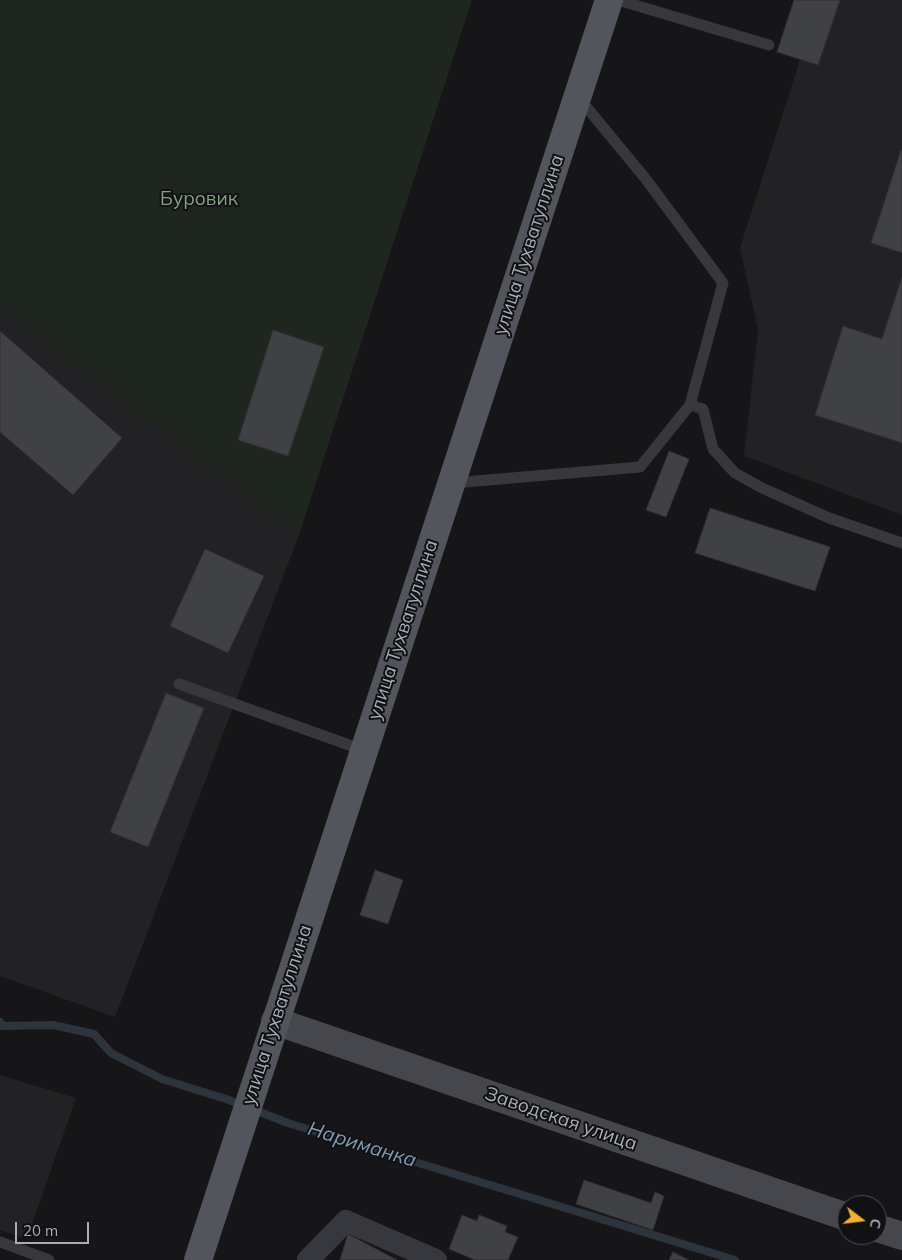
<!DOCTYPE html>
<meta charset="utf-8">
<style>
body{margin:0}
#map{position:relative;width:902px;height:1260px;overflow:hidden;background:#161618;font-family:Mulish,sans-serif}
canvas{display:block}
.north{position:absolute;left:837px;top:1195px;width:50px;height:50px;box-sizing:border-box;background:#111113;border:1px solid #4d4f55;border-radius:50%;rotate:105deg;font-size:14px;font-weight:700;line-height:20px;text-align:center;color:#a8adb8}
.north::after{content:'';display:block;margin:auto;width:18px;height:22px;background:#f2b134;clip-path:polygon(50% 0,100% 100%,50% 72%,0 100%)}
.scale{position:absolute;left:15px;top:1222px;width:74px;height:22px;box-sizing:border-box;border:2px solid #a8adb8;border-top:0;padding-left:6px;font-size:15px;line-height:18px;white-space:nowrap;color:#a8adb8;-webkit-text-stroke:4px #111113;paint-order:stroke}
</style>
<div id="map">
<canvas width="902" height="1260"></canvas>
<div class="north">С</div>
<div class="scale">20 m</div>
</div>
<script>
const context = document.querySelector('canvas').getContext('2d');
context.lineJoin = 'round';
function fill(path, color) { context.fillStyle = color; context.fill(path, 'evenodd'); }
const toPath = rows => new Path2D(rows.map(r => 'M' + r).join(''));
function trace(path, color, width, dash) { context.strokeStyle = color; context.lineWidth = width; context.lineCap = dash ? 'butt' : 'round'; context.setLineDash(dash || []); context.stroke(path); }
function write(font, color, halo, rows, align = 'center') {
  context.font = font + ' Mulish,sans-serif'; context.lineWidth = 4; context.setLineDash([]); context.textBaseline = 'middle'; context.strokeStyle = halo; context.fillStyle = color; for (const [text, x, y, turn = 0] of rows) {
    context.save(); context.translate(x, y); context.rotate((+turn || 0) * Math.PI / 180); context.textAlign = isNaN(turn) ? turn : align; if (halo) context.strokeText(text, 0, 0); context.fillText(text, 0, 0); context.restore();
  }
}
const built = toPath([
 [819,0,902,0,902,515,744,456,758,330,740,248],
 [0,308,299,535,115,1017,0,976],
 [0,1075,76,1098,27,1239,0,1230]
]);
const green = toPath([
 [0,0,472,0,299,535,0,308]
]);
const stream = toPath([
 [0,1022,2,1026,53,1025,94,1034,111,1053,162,1079,226,1099,288,1123,735,1260]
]);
const building = toPath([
 [794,0,840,0,818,65,777,52,794,0],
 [901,150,902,151,902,253,871,243,901,150],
 [902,277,902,443,815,415,843,326,882,339,902,277],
 [273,330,324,347,288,456,238,440,273,330],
 [0,331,122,438,73,495,0,432,0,331],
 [669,451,689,459,666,517,646,510,669,451],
 [710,508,830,547,815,591,695,553,710,508],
 [205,549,264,576,228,653,170,626,205,549],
 [166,693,204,708,148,847,110,832,166,693],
 [375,870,403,880,388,924,360,915,375,870],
 [584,1180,651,1203,655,1192,664,1196,653,1230,576,1204,584,1180],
 [462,1215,477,1221,479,1215,507,1226,505,1232,518,1237,508,1260,475,1260,449,1249,462,1215],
 [348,1234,397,1260,340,1260,348,1234],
 [673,1252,689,1260,669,1260,673,1252]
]);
const lane = toPath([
 [618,0,769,45],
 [690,405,703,409,713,449,735,473,762,488,829,518,902,543],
 [453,483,640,467,690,405,723,283,645,178,579,98],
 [179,684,363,750],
 [0,1242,49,1260]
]);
const street = toPath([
 [308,1260,346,1221,436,1260]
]);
const secondary = toPath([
 [275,1021,847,1217],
 [877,1228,902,1236]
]);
const primary = toPath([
 [198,1260,609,0]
]);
const parkNames = [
 ["Буровик",199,199]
];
const streetNames = [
 ["улица Тухватуллина",529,245,-72],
 ["улица Тухватуллина",403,630,-72],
 ["улица Тухватуллина",277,1015,-72],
 ["Заводская улица",561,1119,19]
];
const waterNames = [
 ["Нариманка",362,1145,17]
];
fill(built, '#222225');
fill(green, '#1e261f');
trace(stream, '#2c353c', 8);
fill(building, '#404145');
trace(building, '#303034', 1);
trace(lane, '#37383d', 11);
trace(street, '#37383d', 22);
trace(secondary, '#45474d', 28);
trace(primary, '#53555c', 28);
write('19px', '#7fa381', '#111113', parkNames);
write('19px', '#a8adb8', '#111113', streetNames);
write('italic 20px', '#7f9bb3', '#111113', waterNames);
</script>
